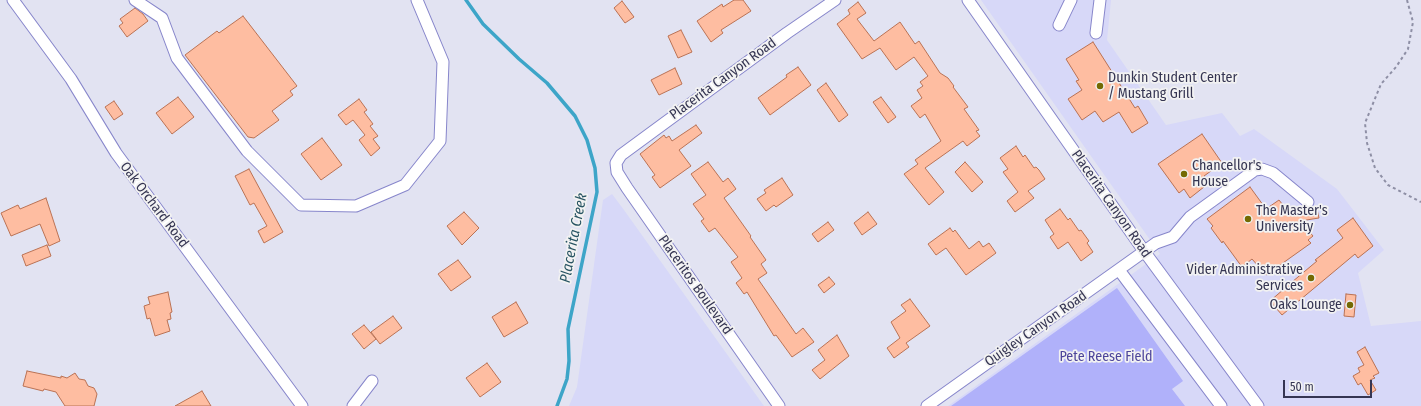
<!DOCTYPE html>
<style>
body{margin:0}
#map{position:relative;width:1421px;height:406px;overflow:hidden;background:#e2e3f2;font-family:"Fira Sans Condensed",sans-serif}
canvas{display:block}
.scale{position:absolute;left:1283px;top:380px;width:89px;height:18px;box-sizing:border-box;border:2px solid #353552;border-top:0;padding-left:5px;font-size:12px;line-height:14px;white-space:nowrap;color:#353552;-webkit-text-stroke:3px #f2f2f2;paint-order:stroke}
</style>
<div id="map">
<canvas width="1421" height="406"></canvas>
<div class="scale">50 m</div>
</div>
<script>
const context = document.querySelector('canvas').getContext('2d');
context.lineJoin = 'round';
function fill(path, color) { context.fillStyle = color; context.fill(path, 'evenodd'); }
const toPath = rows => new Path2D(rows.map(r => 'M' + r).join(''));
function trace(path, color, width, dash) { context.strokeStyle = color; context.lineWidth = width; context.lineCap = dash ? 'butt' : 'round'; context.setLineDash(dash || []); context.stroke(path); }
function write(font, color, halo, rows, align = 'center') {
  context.font = font + ' "Fira Sans Condensed",sans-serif'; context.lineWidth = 3.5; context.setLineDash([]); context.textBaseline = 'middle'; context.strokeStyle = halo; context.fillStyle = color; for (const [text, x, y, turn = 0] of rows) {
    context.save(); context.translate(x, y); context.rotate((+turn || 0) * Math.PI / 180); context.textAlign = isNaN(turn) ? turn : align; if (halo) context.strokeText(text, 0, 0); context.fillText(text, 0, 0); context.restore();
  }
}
const built = toPath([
 [981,0,1111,0,1107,40,1166,125,1222,113,1240,136,1254,129,1337,189,1384,250,1358,273,1371,326,1421,321,1421,406,948,406,1160,254],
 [612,194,624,210,764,406,569,406,577,387,603,200]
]);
const green = toPath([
 [1117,288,1183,381,1172,389,1185,406,951,406]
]);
const stream = toPath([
 [466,0,483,24,519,59,547,83,575,116,587,140,595,168,597,192,568,329,569,361,567,379,557,406]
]);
const building = toPath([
 [734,0,743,0,751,11,721,30,723,33,711,42,697,21,722,4,723,7,734,0],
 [622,1,634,17,625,23,614,8,622,1],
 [858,2,866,13,857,19,874,41,900,22,915,44,919,41,940,73,948,78,954,86,953,87,968,107,964,109,979,130,976,131,980,136,967,146,963,141,925,168,944,192,929,205,904,174,918,164,915,160,941,141,925,114,920,118,911,106,922,98,917,90,923,86,920,82,928,76,914,57,896,70,880,48,862,59,837,24,850,14,848,10,858,2],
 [135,8,143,14,148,21,127,37,119,26,123,23,120,19,135,8],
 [243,16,297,86,290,91,293,95,272,111,279,120,254,138,248,137,185,55,217,31,219,33,243,16],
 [681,30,692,52,678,58,668,36,681,30],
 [1093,42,1135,108,1138,106,1148,123,1132,133,1119,112,1103,122,1095,111,1082,120,1068,99,1082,90,1076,81,1079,80,1066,59,1093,42],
 [798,67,811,85,770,115,758,98,787,77,786,75,798,67],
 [675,68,682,84,659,95,651,80,675,68],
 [826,83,848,115,839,122,817,90,826,83],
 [178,97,194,117,172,134,156,113,178,97],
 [881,97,896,117,888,123,873,102,881,97],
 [359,99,367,110,364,112,373,124,370,126,378,136,373,139,380,148,371,156,359,140,365,135,353,120,346,125,338,115,359,99],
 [114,101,123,114,114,120,105,107,114,101],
 [696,125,702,133,679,150,691,166,660,188,652,177,655,175,640,154,664,135,666,138,669,136,672,141,696,125],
 [1202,134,1222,163,1204,176,1209,183,1190,198,1184,189,1179,193,1158,164,1202,134],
 [322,138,342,165,321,180,301,154,322,138],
 [1016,146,1023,157,1025,155,1034,168,1036,167,1039,170,1045,179,1028,191,1034,198,1015,212,1007,201,1018,192,1003,172,1008,169,1000,158,1016,146],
 [708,162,723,182,728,178,736,189,724,198,751,236,750,237,766,260,761,264,767,273,758,279,796,334,803,328,814,342,792,357,776,335,774,336,747,292,744,294,736,283,742,278,731,262,738,257,715,228,709,232,701,221,704,219,693,204,706,195,691,174,708,162],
 [965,162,983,182,972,192,955,172,965,162],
 [249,169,283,232,264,243,258,231,267,226,254,203,250,205,235,176,249,169],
 [782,178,793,195,776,207,774,205,766,211,757,199,766,193,764,190,782,178],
 [1250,187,1266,209,1279,200,1290,214,1317,209,1319,218,1300,221,1313,236,1308,240,1311,243,1266,275,1252,259,1242,267,1223,241,1222,243,1211,228,1213,226,1207,219,1250,187],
 [46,198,60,241,49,246,40,224,11,236,1,213,18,205,20,209,46,198],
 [1060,209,1068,220,1070,218,1079,231,1081,230,1089,241,1087,243,1093,252,1081,261,1068,242,1058,249,1050,237,1054,234,1045,220,1060,209],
 [464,212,479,228,462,245,447,226,464,212],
 [868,212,877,224,862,235,854,223,868,212],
 [1353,218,1373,246,1358,258,1355,254,1282,315,1270,301,1284,289,1283,288,1291,281,1292,282,1317,261,1315,260,1343,238,1337,230,1353,218],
 [828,222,834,230,818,242,812,234,828,222],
 [950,228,953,232,955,230,969,249,979,241,983,247,989,243,996,253,966,275,946,248,936,255,928,244,950,228],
 [47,245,51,256,26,266,22,255,47,245],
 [458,260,471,277,451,291,438,274,458,260],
 [829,277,835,284,824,293,818,285,829,277],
 [168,292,172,312,170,313,171,319,167,320,170,331,155,336,150,318,147,319,144,306,150,304,148,297,168,292],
 [1346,294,1356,295,1354,317,1344,316,1346,294],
 [910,299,930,326,906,343,909,347,894,358,887,348,900,338,891,322,906,311,901,305,910,299],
 [516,302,528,323,504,337,492,317,516,302],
 [393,316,402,328,380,344,371,332,393,316],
 [364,325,376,339,364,349,352,334,364,325],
 [837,335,849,356,820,379,812,370,825,360,818,350,837,335],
 [1365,347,1379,373,1373,376,1375,378,1370,380,1376,390,1368,395,1361,383,1358,385,1353,376,1360,372,1358,368,1364,365,1357,352,1365,347],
 [487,363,501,382,480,397,466,378,487,363],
 [27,371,61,378,61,376,67,378,75,373,79,379,85,380,88,386,94,388,97,394,94,406,65,406,56,392,44,389,43,391,23,386,27,371],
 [202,391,211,406,175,406,202,391]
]);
const path = toPath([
 [1407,0,1413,22,1408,49,1396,67,1381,84,1365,123,1367,143,1375,168,1388,185,1421,202]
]);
const minor = toPath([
 [13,0,71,79,116,153,302,406],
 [135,0,162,18,177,58,247,151,301,205,356,206,405,185,440,141,443,62,417,0],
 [968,0,1144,251,1258,406],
 [1059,25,1071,0],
 [1096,33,1100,0],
 [1119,270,1221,406],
 [353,406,372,381],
 [779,406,627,188,617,172,616,163,621,155,787,33,835,0],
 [927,406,1156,243,1173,237,1190,217,1255,170,1262,169,1273,173,1308,202]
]);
const markers = [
 [1100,86,4,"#736a03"],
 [1184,174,4,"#736a03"],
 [1248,219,4,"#736a03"],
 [1311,278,4,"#736a03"],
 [1350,305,4,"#736a03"]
];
const poiNames = [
 ["Dunkin Student Center",1108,78],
 ["/ Mustang Grill",1108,94],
 ["Chancellor's",1192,166],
 ["House",1192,182],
 ["The Master's",1256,211],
 ["University",1256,227],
 ["Vider Administrative",1303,270,"right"],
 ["Services",1303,286,"right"],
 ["Oaks Lounge",1342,305,"right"]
];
const streetNames = [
 ["Placerita Canyon Road",723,79,-36],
 ["Placerita Canyon Road",1111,204,55],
 ["Oak Orchard Road",154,205,53],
 ["Placeritos Boulevard",695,285,55],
 ["Quigley Canyon Road",1036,329,-35]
];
const parkNames = [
 ["Pete Reese Field",1106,357]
];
const waterNames = [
 ["Placerita Creek",574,238,-79]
];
fill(built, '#d7d8f8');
fill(green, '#b0b1fa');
trace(stream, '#3da5c8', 3.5);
fill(building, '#febda1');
trace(building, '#ba7254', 1);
trace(minor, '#8786cb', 13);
trace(path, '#8e8fa5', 2, [3, 3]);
trace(minor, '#fff', 11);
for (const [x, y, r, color] of markers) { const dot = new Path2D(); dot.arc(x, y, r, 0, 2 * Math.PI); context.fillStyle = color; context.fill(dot); trace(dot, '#f2f2f2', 1.5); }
write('14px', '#353552', '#f2f2f2', poiNames, 'left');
write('14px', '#353552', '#f2f2f2', streetNames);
write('14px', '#4d459b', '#f2f2f2', parkNames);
write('italic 15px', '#285463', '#f2f2f2', waterNames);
</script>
